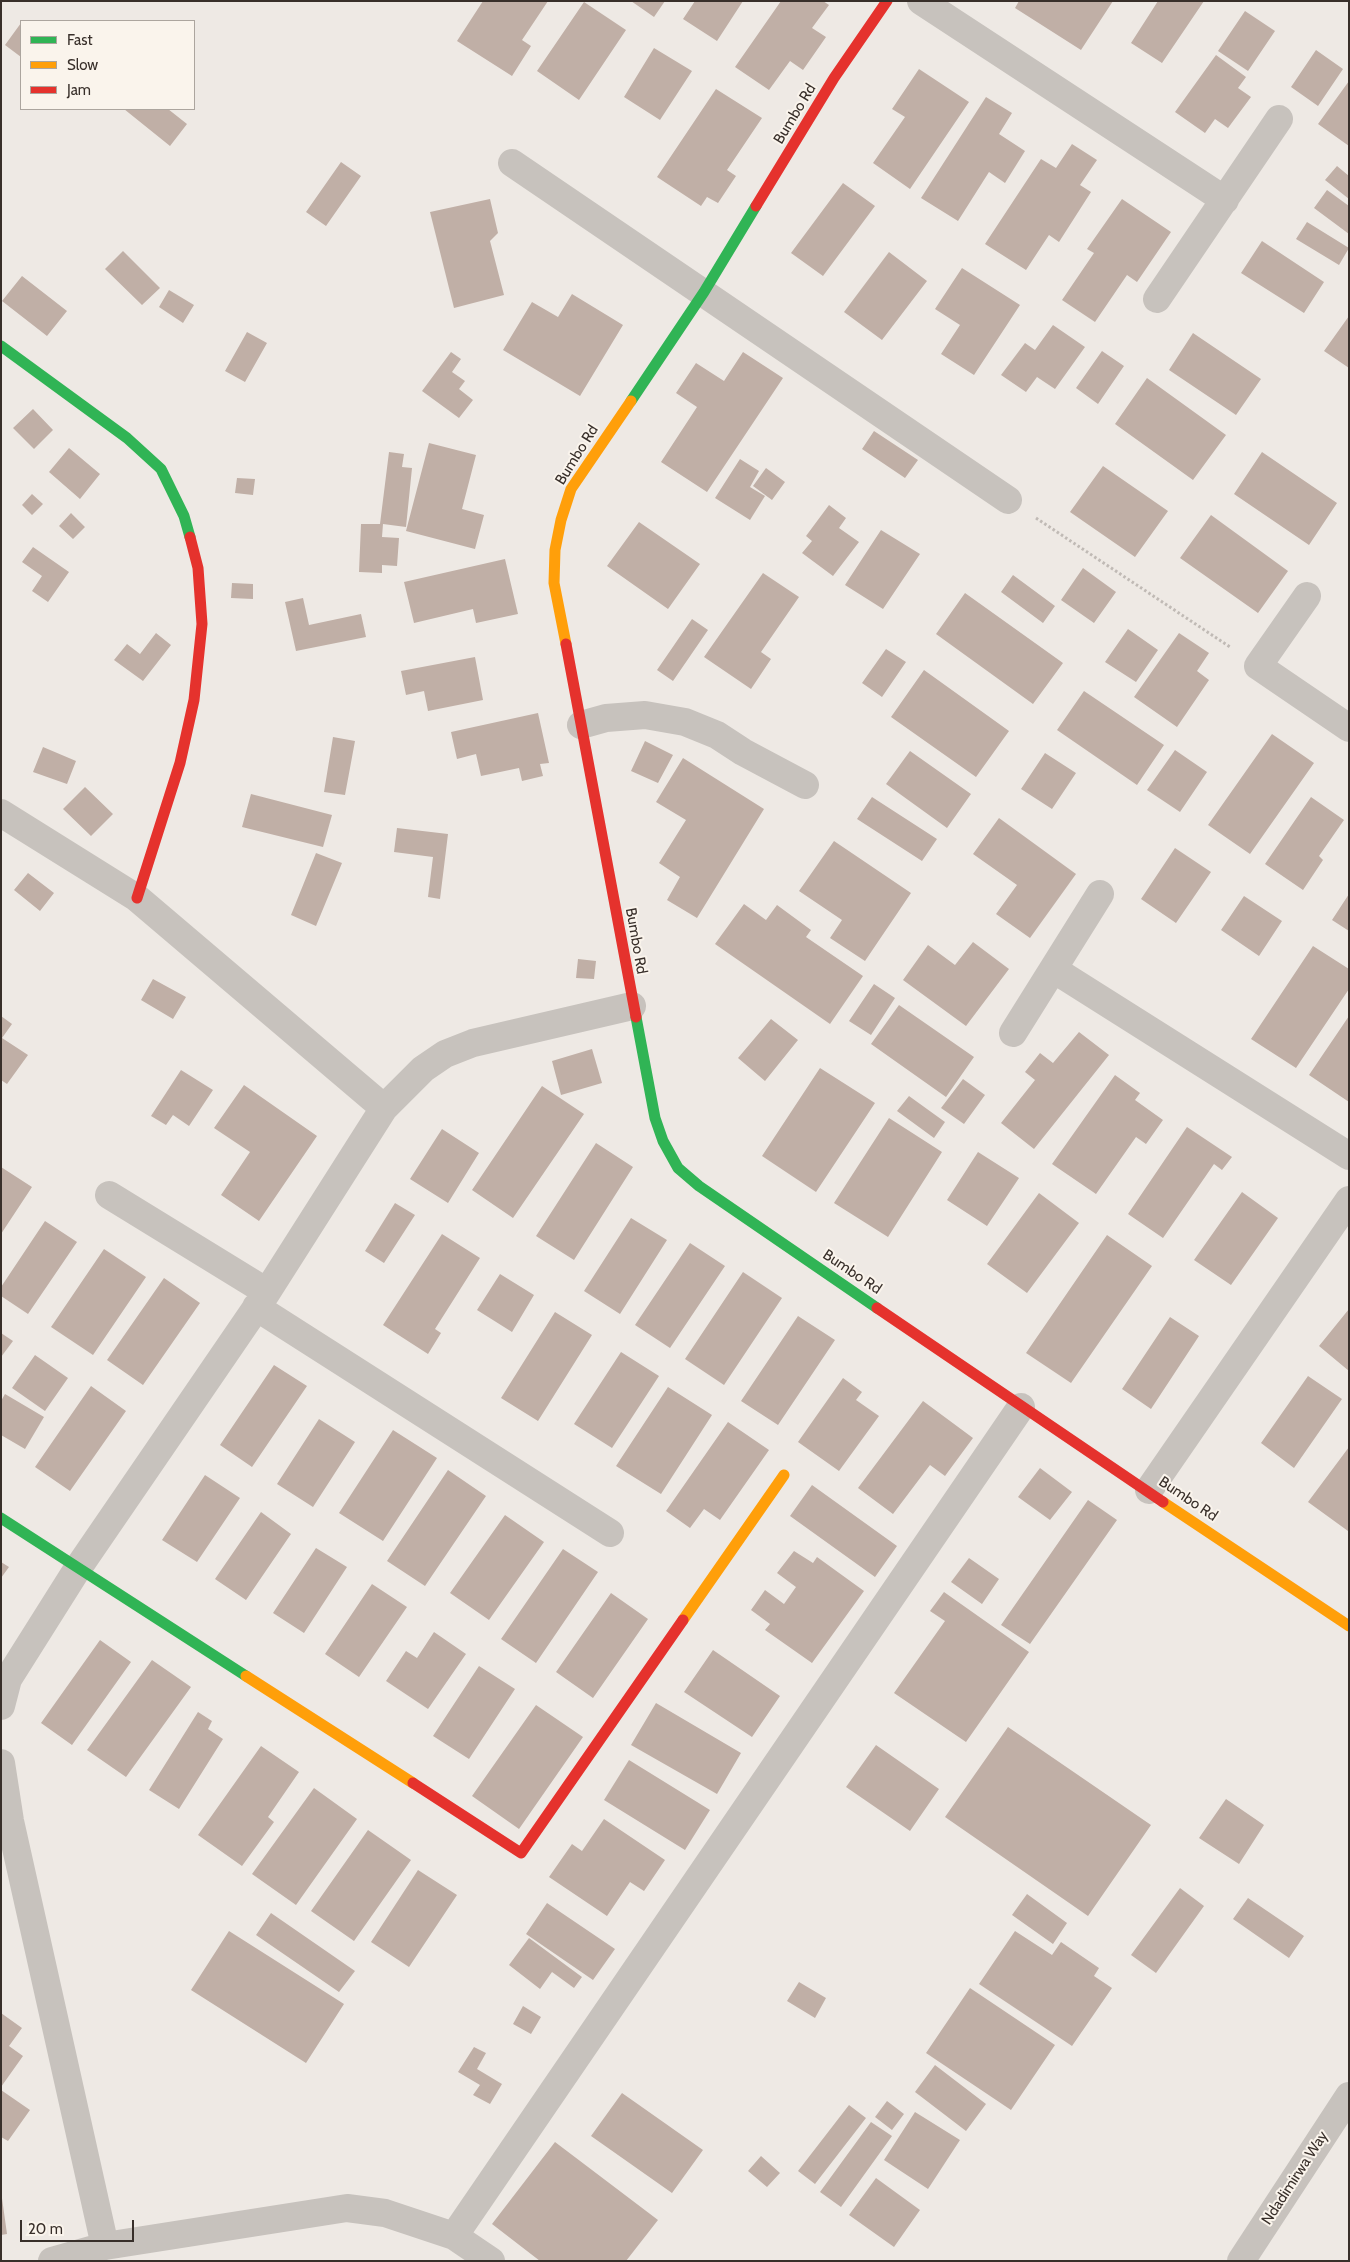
<!DOCTYPE html>
<style>
body{margin:0}
#map{position:relative;width:1350px;height:2262px;overflow:hidden;background:#eee9e4;font-family:Cabin,sans-serif}
canvas{display:block}
.frame{position:absolute;inset:0;border:2px solid #382f2a;pointer-events:none}
.legend{position:absolute;left:20px;top:20px;width:175px;height:90px;box-sizing:border-box;background:#faf4ec;border:1px solid #aca59e;margin:0;padding:6px 9px;list-style:none;font-size:15px;color:#382f2a}
.legend li{display:flex;align-items:center;gap:10px;height:25px}
.legend b{width:25px;border:1px solid #aca59e}
.scale{position:absolute;left:20px;top:2220px;width:114px;height:22px;box-sizing:border-box;border:2px solid #382f2a;border-top:0;padding-left:6px;font-size:15px;line-height:18px;white-space:nowrap;color:#382f2a;-webkit-text-stroke:4px #faf4ec;paint-order:stroke}
</style>
<div id="map">
<canvas width="1350" height="2262"></canvas>
<div class="frame"></div>
<ul class="legend">
<li><b style="height:6px;background:#30b455"></b>Fast</li>
<li><b style="height:6px;background:#ff9f0a"></b>Slow</li>
<li><b style="height:6px;background:#e5322d"></b>Jam</li>
</ul>
<div class="scale">20 m</div>
</div>
<script>
const context = document.querySelector('canvas').getContext('2d');
context.lineJoin = 'round';
function fill(path, color) { context.fillStyle = color; context.fill(path, 'evenodd'); }
const toPath = rows => new Path2D(rows.map(r => 'M' + r).join(''));
function trace(path, color, width, dash) { context.strokeStyle = color; context.lineWidth = width; context.lineCap = dash ? 'butt' : 'round'; context.setLineDash(dash || []); context.stroke(path); }
function write(font, color, halo, rows, align = 'center') {
  context.font = font + ' Cabin,sans-serif'; context.lineWidth = 4; context.setLineDash([]); context.textBaseline = 'middle'; context.strokeStyle = halo; context.fillStyle = color; for (const [text, x, y, turn = 0] of rows) {
    context.save(); context.translate(x, y); context.rotate((+turn || 0) * Math.PI / 180); context.textAlign = isNaN(turn) ? turn : align; if (halo) context.strokeText(text, 0, 0); context.fillText(text, 0, 0); context.restore();
  }
}
const building = toPath([
 [483,1,548,1,522,40,531,46,512,76,457,41],
 [631,1,665,1,654,17],
 [695,1,743,1,717,41,683,19],
 [781,1,823,1,829,5,812,28,826,37,803,70,790,61,769,90,735,67],
 [1019,1,1113,1,1081,50,1015,8],
 [1158,1,1204,1,1162,63,1131,43],
 [584,2,626,30,579,100,537,71],
 [1245,11,1275,31,1248,71,1218,51],
 [21,23,21,57,5,45],
 [654,48,692,71,660,120,624,97],
 [1316,50,1343,69,1318,106,1291,87],
 [1216,55,1246,77,1238,88,1251,97,1228,128,1215,119,1205,133,1175,112],
 [919,69,969,102,910,189,873,163,905,117,892,109],
 [1349,81,1349,146,1318,124],
 [716,89,762,118,727,170,736,176,718,203,707,197,701,206,657,177],
 [986,97,1012,113,999,134,1025,151,1005,183,989,172,958,221,921,198],
 [124,109,168,109,187,124,170,146],
 [1072,144,1097,160,1080,185,1091,192,1059,242,1049,235,1026,270,985,244,1041,159,1056,168],
 [341,162,361,176,326,226,306,212],
 [1337,166,1349,176,1349,199,1325,180],
 [843,183,875,206,823,276,791,253],
 [1327,190,1349,206,1349,234,1314,208],
 [490,199,498,233,490,241,504,295,454,308,430,212],
 [1122,199,1171,232,1137,282,1127,275,1095,322,1062,300,1094,253,1087,249],
 [1307,222,1349,248,1339,265,1296,239],
 [1262,241,1324,282,1304,313,1241,273],
 [123,251,160,288,142,305,105,269],
 [889,252,927,281,882,340,844,312],
 [962,268,1020,305,974,375,941,354,960,325,935,309],
 [22,276,67,311,47,336,2,301],
 [169,290,194,305,183,323,159,307],
 [572,294,623,325,580,396,503,350,532,302,558,317],
 [1349,316,1349,368,1324,351],
 [1053,325,1085,347,1055,389,1037,377,1026,392,1001,375,1025,343,1035,350],
 [247,332,267,343,245,382,225,371],
 [1193,333,1261,379,1236,415,1169,370],
 [1102,351,1124,366,1098,404,1076,388],
 [451,352,461,359,452,372,465,381,459,389,473,400,459,418,422,391],
 [743,352,783,378,707,492,661,462,697,407,676,393,696,363,724,381],
 [1147,378,1226,435,1193,480,1115,424],
 [33,409,53,430,34,449,13,428],
 [874,431,918,460,905,478,862,449],
 [429,443,476,455,462,509,484,515,475,549,406,531],
 [69,448,100,474,80,499,49,472],
 [389,452,404,454,402,467,412,468,406,527,383,524,382,537,399,538,397,566,382,565,382,573,359,572,361,524,380,524],
 [1262,452,1337,503,1309,545,1234,494],
 [740,459,759,471,750,487,765,496,750,520,715,498],
 [1103,466,1168,511,1135,557,1070,512],
 [766,468,785,482,772,500,753,486],
 [237,478,255,479,253,495,235,493],
 [32,494,43,504,32,515,22,505],
 [829,505,846,518,839,528,859,542,833,576,802,553,812,541,806,536],
 [71,513,85,527,73,539,59,526],
 [1211,515,1288,571,1258,613,1180,558],
 [639,522,700,564,668,609,607,566],
 [881,530,920,554,883,609,845,585],
 [33,547,69,572,48,602,32,591,42,576,22,562],
 [505,559,518,614,476,623,473,609,414,623,404,582],
 [1083,568,1116,592,1094,623,1061,600],
 [763,573,799,597,761,652,771,659,751,689,704,657],
 [1013,575,1055,606,1043,623,1001,592],
 [232,583,253,584,253,599,231,598],
 [965,593,1063,663,1033,704,936,634],
 [303,598,309,625,361,614,366,637,296,651,285,602],
 [692,619,708,630,673,681,657,670],
 [1128,629,1158,650,1136,682,1105,662],
 [156,633,171,645,143,681,114,660,127,644,140,654],
 [1179,633,1209,653,1197,671,1209,680,1177,727,1134,697],
 [886,649,906,662,882,697,862,683],
 [475,657,483,700,428,711,424,691,406,695,401,671],
 [924,670,1009,731,976,777,891,717],
 [1084,691,1164,745,1137,785,1057,730],
 [538,713,549,763,540,764,543,776,522,781,519,768,481,776,476,754,457,759,451,732],
 [1272,734,1314,763,1250,854,1208,825],
 [333,737,355,741,345,795,324,792],
 [645,741,673,755,658,783,631,771],
 [43,747,76,761,67,784,33,772],
 [1175,750,1207,772,1180,812,1147,790],
 [910,751,971,794,947,828,886,784],
 [1045,753,1076,773,1052,809,1021,789],
 [683,758,764,809,697,918,667,900,680,877,659,863,686,820,656,802],
 [85,787,113,814,91,836,63,809],
 [251,794,332,815,323,847,242,827],
 [872,797,937,839,922,861,857,819],
 [1311,797,1344,820,1319,856,1323,860,1303,890,1265,864],
 [999,818,1076,874,1030,938,996,914,1017,885,973,854],
 [397,828,448,834,440,899,428,897,433,857,394,852],
 [834,841,911,893,865,961,830,938,842,920,799,891],
 [1175,848,1211,872,1176,923,1141,899],
 [316,853,342,863,316,926,291,915],
 [28,873,54,893,40,911,14,890],
 [1349,894,1349,931,1332,920],
 [1244,896,1282,921,1259,956,1221,930],
 [744,904,766,920,777,905,811,930,806,937,863,976,830,1024,715,944],
 [973,942,1009,969,966,1026,903,980,928,945,955,965],
 [1313,946,1349,969,1349,989,1296,1068,1251,1039],
 [578,959,596,961,594,979,576,978],
 [153,979,186,997,173,1019,141,1000],
 [874,984,895,998,871,1035,849,1021],
 [899,1005,974,1057,946,1097,871,1044],
 [1,1016,12,1024,2,1038,28,1055,7,1084,1,1080],
 [1349,1016,1349,1102,1309,1075],
 [771,1019,798,1040,765,1081,738,1058],
 [1079,1032,1109,1055,1034,1149,1001,1123,1035,1080,1025,1072,1040,1053,1053,1063],
 [592,1049,602,1083,561,1095,552,1061],
 [820,1068,875,1103,816,1192,762,1156],
 [181,1070,213,1090,189,1126,173,1115,166,1125,151,1116],
 [1115,1075,1140,1093,1135,1100,1163,1120,1146,1144,1136,1137,1096,1194,1052,1164],
 [963,1079,985,1095,964,1124,941,1108],
 [244,1085,317,1136,259,1221,221,1195,250,1152,214,1128],
 [542,1086,584,1114,513,1218,472,1190],
 [909,1096,945,1122,934,1138,897,1111],
 [889,1118,942,1152,888,1237,834,1203],
 [1187,1127,1232,1157,1222,1170,1214,1164,1163,1238,1128,1214],
 [442,1129,479,1153,448,1203,410,1179],
 [596,1143,633,1167,574,1260,536,1236],
 [978,1152,1019,1178,987,1226,947,1200],
 [1,1167,32,1187,1,1234],
 [1242,1192,1278,1218,1231,1285,1194,1260],
 [1039,1193,1079,1223,1027,1293,987,1264],
 [395,1203,415,1215,384,1263,365,1251],
 [631,1218,667,1240,620,1314,584,1291],
 [45,1221,77,1242,28,1314,1,1296,1,1287],
 [442,1234,480,1258,435,1329,441,1333,428,1354,383,1325],
 [1107,1235,1152,1266,1071,1383,1026,1353],
 [690,1243,725,1266,670,1348,635,1325],
 [104,1249,146,1277,93,1355,51,1327],
 [743,1272,782,1298,724,1385,685,1359],
 [500,1274,534,1295,512,1332,477,1310],
 [164,1278,200,1303,143,1385,107,1360],
 [1349,1309,1349,1371,1319,1346],
 [555,1312,592,1335,538,1421,501,1398],
 [798,1316,835,1340,778,1425,741,1401],
 [1170,1317,1199,1336,1151,1409,1122,1389],
 [1,1333,13,1341,1,1357],
 [621,1352,659,1376,612,1448,574,1424],
 [35,1355,68,1378,45,1411,12,1388],
 [274,1365,307,1386,252,1467,220,1445],
 [1308,1376,1342,1399,1294,1468,1261,1443],
 [843,1378,862,1392,856,1400,879,1416,839,1471,798,1442],
 [91,1386,126,1411,70,1491,35,1467],
 [668,1387,712,1415,661,1494,616,1466],
 [5,1394,44,1417,25,1449,1,1435,1,1401],
 [923,1401,973,1438,945,1476,930,1465,893,1514,858,1488],
 [319,1419,355,1442,313,1507,277,1484],
 [728,1422,769,1450,720,1520,704,1509,690,1528,666,1511],
 [393,1430,437,1458,383,1541,339,1513],
 [1349,1447,1349,1529,1348,1531,1308,1502],
 [1040,1468,1072,1492,1050,1520,1018,1497],
 [448,1470,486,1496,425,1586,387,1561],
 [205,1475,240,1498,197,1562,162,1540],
 [812,1485,897,1546,875,1577,790,1516],
 [1088,1500,1117,1520,1030,1644,1001,1625],
 [261,1512,291,1534,246,1600,215,1579],
 [505,1515,544,1542,489,1620,450,1593],
 [316,1548,347,1567,304,1633,273,1613],
 [563,1549,598,1572,536,1663,501,1639],
 [794,1551,813,1563,817,1557,864,1591,812,1663,765,1630,770,1624,751,1610,765,1590,784,1604,796,1587,777,1573],
 [969,1558,999,1579,982,1604,951,1582],
 [1,1562,9,1567,1,1578],
 [372,1584,407,1607,359,1677,325,1654],
 [944,1592,1029,1652,966,1742,894,1693,945,1621,930,1611],
 [611,1593,648,1619,593,1698,556,1672],
 [434,1632,466,1654,428,1709,386,1681,406,1651,417,1658],
 [100,1640,131,1662,72,1745,41,1723],
 [713,1650,780,1696,752,1737,684,1692],
 [152,1660,191,1687,126,1777,87,1750],
 [479,1666,515,1689,469,1759,433,1736],
 [656,1703,741,1753,717,1794,631,1745],
 [536,1705,583,1737,519,1829,472,1796],
 [198,1712,212,1721,208,1729,223,1739,179,1809,149,1790],
 [1008,1727,1151,1825,1088,1916,945,1817],
 [876,1745,939,1789,910,1831,846,1787],
 [261,1746,299,1772,268,1817,274,1822,242,1866,198,1835],
 [629,1760,710,1810,685,1850,604,1800],
 [314,1788,357,1819,296,1905,252,1874],
 [1226,1799,1264,1825,1239,1864,1199,1838],
 [604,1819,665,1860,644,1891,630,1882,607,1916,549,1877,572,1844,582,1851],
 [368,1830,411,1860,354,1941,311,1911],
 [418,1870,457,1895,409,1967,371,1942],
 [1180,1888,1204,1906,1156,1973,1131,1955],
 [1027,1894,1067,1923,1053,1944,1012,1915],
 [1248,1898,1304,1936,1289,1958,1233,1919],
 [547,1903,615,1949,593,1980,526,1934],
 [271,1913,355,1971,339,1992,256,1935],
 [229,1931,344,2004,306,2063,191,1990],
 [1015,1931,1052,1955,1061,1942,1099,1968,1094,1976,1112,1988,1072,2046,979,1984],
 [529,1938,582,1977,574,1988,552,1972,540,1989,509,1965],
 [799,1982,826,1998,815,2018,787,2001],
 [970,1988,1055,2045,1011,2110,926,2053],
 [523,2006,541,2017,531,2034,513,2024],
 [1,2013,22,2028,9,2046,23,2056,1,2087],
 [474,2047,486,2053,477,2069,502,2084,490,2104,473,2095,480,2085,458,2072],
 [935,2065,986,2104,966,2131,915,2092],
 [1,2090,30,2110,8,2141,1,2137],
 [622,2093,703,2150,672,2193,591,2136],
 [887,2101,904,2114,892,2130,875,2117],
 [849,2105,866,2118,815,2184,798,2171],
 [915,2112,960,2140,928,2189,884,2160],
 [871,2122,892,2136,841,2207,820,2192],
 [555,2142,658,2220,626,2261,540,2261,492,2224],
 [761,2156,780,2173,767,2187,748,2171],
 [876,2178,920,2210,894,2247,849,2215],
 [1,2191,7,2234,1,2235]
]);
const path = toPath([
 [1036,518,1230,647]
]);
const street = toPath([
 [921,1,1225,200],
 [512,163,1008,500],
 [1157,299,1279,119],
 [1307,596,1258,666,1349,728],
 [581,725,606,718,645,715,685,722,717,735,743,752,805,785],
 [1,813,137,898,384,1108],
 [1053,969,1349,1156],
 [1013,1033,1100,894],
 [109,1195,267,1292],
 [256,1307,610,1533],
 [1149,1490,1349,1200],
 [1,1706,8,1679,78,1568,267,1292,384,1108,423,1069,445,1054,473,1043,632,1006],
 [1,1763,10,1821,105,2246],
 [454,2236,1021,1407],
 [52,2261,105,2246,347,2208,385,2213,454,2236,491,2261],
 [1241,2261,1349,2096]
]);
const fast = toPath([
 [1,346,127,438,161,469,184,516,190,537],
 [631,401,704,292,756,206],
 [636,1017,655,1118,663,1141,678,1168,699,1186,877,1308],
 [1,1518,246,1676]
]);
const slow = toPath([
 [566,644,554,583,555,550,561,520,571,489,631,401],
 [1163,1502,1349,1626],
 [683,1620,784,1475],
 [246,1676,413,1783]
]);
const jam = toPath([
 [756,206,834,78,887,1],
 [566,644,636,1017],
 [137,898,180,763,194,700,202,624,198,568,190,537],
 [877,1308,1163,1502],
 [413,1783,521,1853,683,1620]
]);
const streetNames = [
 ["Bumbo Rd",795,114,-59],
 ["Bumbo Rd",577,455,-58],
 ["Bumbo Rd",636,941,80],
 ["Bumbo Rd",852,1272,34],
 ["Bumbo Rd",1188,1499,34],
 ["Ndadimirwa Way",1295,2178,-57]
];
fill(building, '#c0afa6');
trace(path, '#c0bab5', 3, [2.5, 2.5]);
trace(street, '#c7c2bd', 28);
trace(fast, '#30b455', 11);
trace(slow, '#ff9f0a', 11);
trace(jam, '#e5322d', 11);
write('15px', '#382f2a', '#faf4ec', streetNames);
</script>
